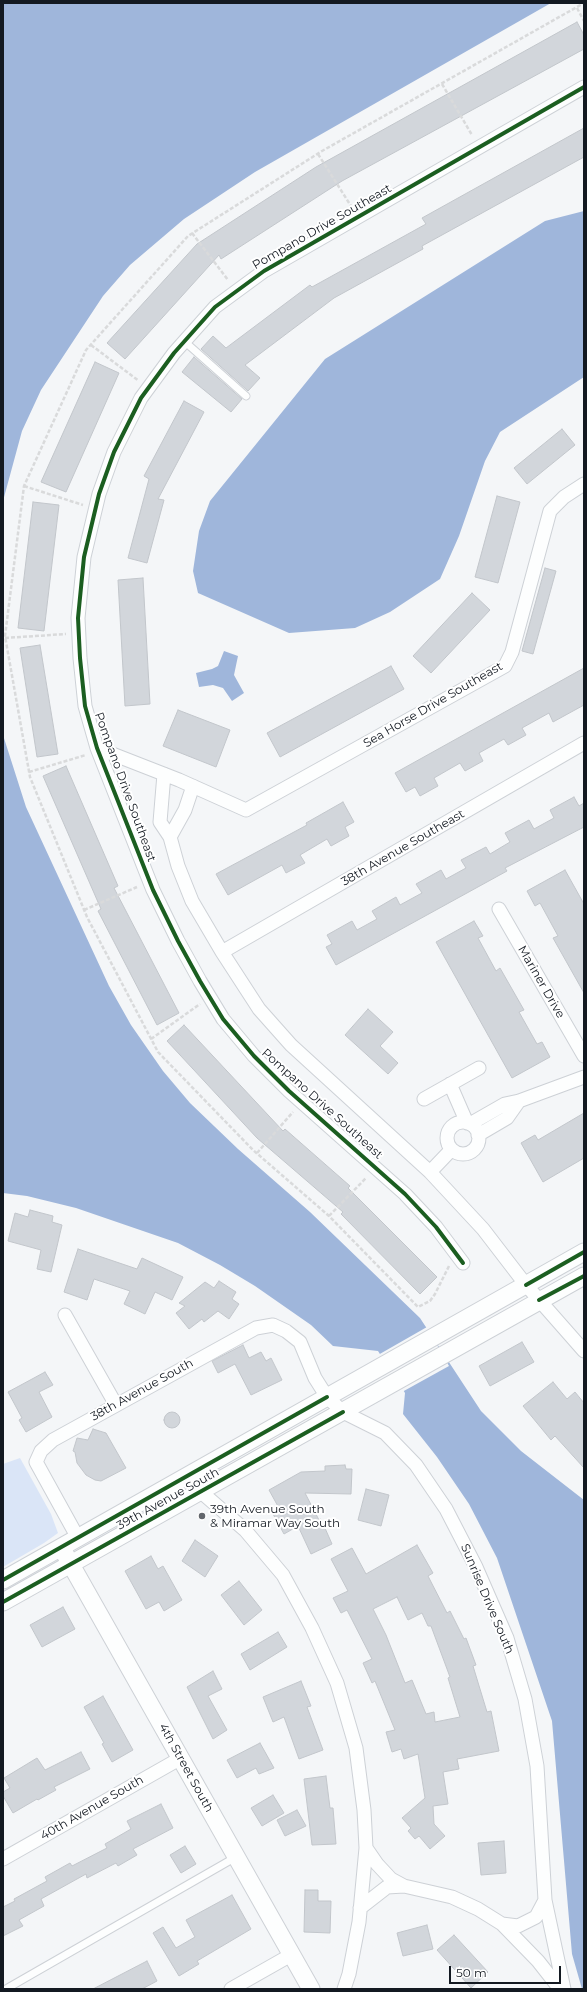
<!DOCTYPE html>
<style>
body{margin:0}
#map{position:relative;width:587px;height:1992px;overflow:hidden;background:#f4f6f8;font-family:Montserrat,sans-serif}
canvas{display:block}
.frame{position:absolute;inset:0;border:4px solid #131921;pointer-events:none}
.scale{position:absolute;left:449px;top:1966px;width:112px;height:18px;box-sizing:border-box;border:2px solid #131921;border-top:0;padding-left:5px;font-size:12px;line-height:14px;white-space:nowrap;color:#131921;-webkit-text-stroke:3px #fff;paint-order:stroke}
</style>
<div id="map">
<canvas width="587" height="1992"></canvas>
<div class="frame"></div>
<div class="scale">50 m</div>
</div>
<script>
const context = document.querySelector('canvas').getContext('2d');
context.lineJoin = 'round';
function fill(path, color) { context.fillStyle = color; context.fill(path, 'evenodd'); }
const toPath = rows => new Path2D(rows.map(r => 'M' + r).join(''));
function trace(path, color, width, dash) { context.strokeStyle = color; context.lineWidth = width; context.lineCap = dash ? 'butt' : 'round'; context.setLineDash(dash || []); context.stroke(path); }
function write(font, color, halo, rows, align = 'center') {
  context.font = font + ' Montserrat,sans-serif'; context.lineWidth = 4; context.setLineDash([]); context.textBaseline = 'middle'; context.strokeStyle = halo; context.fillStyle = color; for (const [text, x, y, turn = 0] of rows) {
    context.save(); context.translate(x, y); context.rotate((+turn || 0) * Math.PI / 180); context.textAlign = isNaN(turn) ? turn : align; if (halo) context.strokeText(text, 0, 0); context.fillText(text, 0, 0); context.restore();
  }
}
const green = toPath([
 [20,1458,51,1514,58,1533,44,1543,3,1567,3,1464]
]);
const water = toPath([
 [3,3,551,3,255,172,184,219,130,265,103,296,41,390,22,431,3,501],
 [584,211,584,377,500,432,485,461,459,536,440,579,390,612,355,628,289,633,198,593,193,571,199,531,210,501,325,359,545,221],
 [224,651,238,656,234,675,244,693,232,701,223,688,213,685,199,687,196,673,212,669,218,666],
 [3,735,26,807,109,986,131,1025,163,1071,190,1103,238,1149,310,1212,420,1318,481,1411,521,1451,584,1500,584,1989,582,1989,572,1954,552,1721,497,1558,469,1504,437,1457,403,1414,405,1393,378,1351,333,1346,311,1325,255,1286,220,1265,178,1243,76,1208,27,1196,3,1193]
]);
const pier = toPath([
 [427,1327,449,1366,402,1392,378,1355]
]);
const building = toPath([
 [577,22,584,35,584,49,342,181,221,259,219,255,125,359,107,343,197,244,316,167,577,22],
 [584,128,584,157,422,246,423,249,334,298,245,365,260,378,248,391,201,349,213,336,226,348,310,285,312,287,426,224,422,218,584,128],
 [194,357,242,399,231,412,182,372,194,357],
 [95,362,119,373,66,492,41,482,95,362],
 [184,401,204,412,158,499,164,500,147,563,128,558,149,479,144,476,184,401],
 [562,429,575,445,527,484,514,468,562,429],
 [497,496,520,502,498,583,475,577,497,496],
 [33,502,59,505,44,631,18,628,33,502],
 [545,568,556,571,533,654,522,651,545,568],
 [143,578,150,704,125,706,118,580,143,578],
 [472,593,490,610,431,673,413,656,472,593],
 [40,645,58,754,37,757,20,648,40,645],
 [391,666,404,689,280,757,267,733,391,666],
 [584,668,584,705,553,722,549,713,522,728,526,735,508,745,504,739,479,753,483,761,465,771,460,763,434,778,438,786,420,796,415,787,406,792,395,773,584,668],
 [178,710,230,730,216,767,163,746,178,710],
 [66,766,118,886,114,888,179,1013,157,1025,98,911,101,909,43,776,66,766],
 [574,797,579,806,584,803,584,827,505,868,507,871,336,965,326,947,332,944,327,935,352,921,357,930,377,919,372,911,396,897,400,905,422,893,416,884,441,870,446,879,466,868,461,860,486,847,490,854,510,842,505,833,529,820,534,829,554,818,550,810,574,797],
 [343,802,354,822,345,827,349,836,331,846,327,839,300,855,305,863,286,873,282,865,228,895,216,874,307,825,306,823,343,802],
 [565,870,584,904,584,993,553,938,558,936,540,903,535,906,527,891,565,870],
 [474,921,483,936,478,938,496,971,500,968,524,1010,519,1012,537,1044,542,1042,550,1057,512,1078,436,942,474,921],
 [368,1009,393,1032,380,1046,398,1063,388,1074,345,1035,368,1009],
 [184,1025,283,1131,285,1129,350,1186,348,1188,437,1277,420,1294,341,1214,343,1212,257,1138,167,1041,184,1025],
 [584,1113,584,1158,543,1182,521,1143,535,1135,538,1140,584,1113],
 [30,1210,53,1216,52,1222,62,1225,51,1272,37,1269,41,1250,8,1241,15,1213,28,1217,30,1210],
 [78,1249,137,1269,142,1258,183,1277,172,1300,155,1292,145,1314,124,1304,130,1291,94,1279,87,1300,64,1292,78,1249],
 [219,1281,236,1292,232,1299,239,1304,229,1319,218,1311,204,1322,202,1319,189,1329,176,1313,185,1306,179,1303,205,1282,214,1288,219,1281],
 [522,1342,534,1362,490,1386,479,1366,522,1342],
 [243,1345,249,1358,261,1352,266,1361,271,1358,282,1380,251,1395,235,1364,218,1373,212,1361,243,1345],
 [45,1372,53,1385,39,1392,52,1417,26,1432,19,1420,22,1418,8,1392,45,1372],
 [553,1382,567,1399,575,1392,584,1403,584,1468,555,1436,551,1440,523,1406,553,1382],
 '164 1420a8 8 0 1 1 16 0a8 8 0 1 1-16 0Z',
 [93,1429,106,1433,126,1468,101,1481,95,1480,86,1475,77,1463,75,1452,73,1451,77,1438,88,1440,93,1429],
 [345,1465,346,1469,352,1469,351,1494,305,1493,319,1520,321,1519,332,1544,311,1554,298,1526,284,1534,273,1514,280,1510,269,1490,301,1472,325,1471,325,1466,345,1465],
 [366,1489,389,1495,381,1526,358,1520,366,1489],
 [195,1540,218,1556,205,1577,182,1561,195,1540],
 [417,1545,433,1573,428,1576,447,1613,450,1611,464,1639,466,1638,476,1665,473,1666,487,1712,491,1711,499,1751,457,1759,459,1769,443,1772,448,1804,433,1806,434,1824,445,1836,430,1849,419,1836,415,1839,408,1831,411,1828,402,1818,425,1798,418,1754,404,1759,401,1749,392,1752,386,1732,395,1730,375,1681,372,1683,363,1663,372,1659,347,1610,341,1613,333,1598,348,1591,331,1559,352,1548,366,1574,417,1545],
 [397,1597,408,1620,422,1613,428,1626,431,1626,450,1677,448,1678,460,1717,435,1722,434,1712,426,1714,412,1680,405,1683,386,1635,373,1609,397,1597],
 [151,1556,158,1569,163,1566,182,1600,164,1611,159,1602,146,1609,125,1571,151,1556],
 [239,1581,262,1610,244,1625,221,1595,239,1581],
 [63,1607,75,1629,42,1647,30,1625,63,1607],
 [278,1632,287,1647,250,1670,241,1654,278,1632],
 [213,1671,222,1689,208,1696,227,1730,213,1739,187,1687,213,1671],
 [301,1681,311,1706,307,1707,323,1750,299,1759,284,1717,273,1722,263,1697,301,1681],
 [103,1696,133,1750,112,1762,102,1744,104,1743,84,1707,103,1696],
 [260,1743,274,1768,259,1774,256,1768,237,1778,227,1760,260,1743],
 [81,1752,90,1769,54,1787,56,1790,38,1800,37,1799,13,1813,3,1796,3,1792,10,1788,4,1778,37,1758,45,1770,81,1752],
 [326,1776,330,1808,333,1808,336,1844,312,1845,304,1779,326,1776],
 [273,1795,284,1813,262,1826,251,1808,273,1795],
 [161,1804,173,1828,133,1849,137,1855,118,1866,116,1863,87,1878,86,1874,41,1899,44,1906,19,1920,23,1926,3,1936,3,1907,15,1901,14,1899,47,1881,45,1877,70,1863,72,1866,107,1848,105,1844,131,1829,127,1821,161,1804],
 [297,1810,306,1826,285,1836,277,1820,297,1810],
 [504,1841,506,1873,481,1875,478,1843,504,1841],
 [185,1846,196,1864,181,1873,170,1855,185,1846],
 [305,1890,318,1890,318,1901,331,1901,330,1933,304,1932,305,1890],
 [232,1895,251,1929,197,1961,199,1964,179,1976,153,1933,163,1927,176,1948,195,1937,186,1920,232,1895],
 [427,1925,433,1949,403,1956,397,1933,427,1925],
 [454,1935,488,1972,471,1988,437,1950,454,1935],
 [147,1961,157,1981,142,1989,93,1989,147,1961]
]);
const path = toPath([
 [577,8,584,21],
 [442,84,472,135],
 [318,154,351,206],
 [192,233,228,280],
 [91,345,139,381],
 [24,486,83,505],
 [5,638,66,634],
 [29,772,86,755],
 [84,910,137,887],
 [151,1039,200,1004],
 [257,1153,293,1112],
 [329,1216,366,1178],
 [449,1266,435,1294,430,1301,418,1307,329,1216,253,1150,158,1052,87,917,30,777,5,636,24,486,86,350,188,236,322,151,584,3]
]);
const service = toPath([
 [184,341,246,396],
 [6,1989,236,1857]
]);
const minor = toPath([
 [97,748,179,780,246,810,505,666,512,652,550,511,564,497,584,484],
 [164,774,160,822,170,837,178,866,192,901,222,952,259,1009,291,1045,430,1172,483,1229,526,1285,584,1351],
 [170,837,185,810,193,786],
 [499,909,584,1056],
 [222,952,584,743],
 [450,1084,467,1123],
 [424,1099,479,1068],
 '447 1138a16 16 0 1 1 32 0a16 16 0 1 1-32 0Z',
 [470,1124,505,1104,519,1101,584,1077],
 [478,1135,507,1118,519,1101],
 [430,1172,451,1150],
 [463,1263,436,1227,405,1194,289,1091,254,1056,223,1019,200,981,178,941,153,890,97,748,85,706,80,658,78,618,84,557,99,494,114,452,141,398,174,353,215,307,264,271,584,87],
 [65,1315,116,1405],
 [185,1478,245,1530,283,1575,312,1628,337,1683,356,1748,364,1810,366,1848,359,1922,349,1974,344,1989],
 [78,1538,36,1462,41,1451,53,1440,256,1328,273,1325,286,1331,300,1342,315,1378,327,1397,343,1412,385,1433,416,1465,446,1509,476,1567,507,1638,525,1699,537,1766,545,1900,564,1989],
 [366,1848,377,1864,391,1879,404,1886],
 [3,1859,181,1758],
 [360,1908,387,1887,404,1886,452,1897,478,1909,502,1924,538,1961,560,1989],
 [502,1924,518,1926,536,1917,545,1900],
 [231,1989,291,1955]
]);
const tertiary = toPath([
 [65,1554,311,1989],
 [3,1580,584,1252],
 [3,1602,584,1276]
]);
const cycleway = toPath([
 [463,1263,436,1227,405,1194,289,1091,254,1056,223,1019,200,981,178,941,153,890,97,748,85,706,80,658,78,618,84,557,99,494,114,452,141,398,174,353,215,307,264,271,584,87],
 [526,1285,584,1252],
 [539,1300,584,1276],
 [3,1580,327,1397],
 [3,1602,343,1412]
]);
const markers = [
 [202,1516,4,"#62666c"]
];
const streetNames = [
 ["Pompano Drive Southeast",322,227,-30],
 ["Sea Horse Drive Southeast",433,705,-30],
 ["Pompano Drive Southeast",125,787,70],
 ["38th Avenue Southeast",403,848,-30],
 ["Mariner Drive",541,982,60],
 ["Pompano Drive Southeast",322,1104,42],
 ["38th Avenue South",142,1390,-29],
 ["39th Avenue South",168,1499,-29],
 ["Sunrise Drive South",487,1599,67],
 ["4th Street South",186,1768,61],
 ["40th Avenue South",92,1808,-30]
];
const poiNames = [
 ["39th Avenue South",210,1509],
 ["& Miramar Way South",210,1523]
];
fill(green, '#dae5f7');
fill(water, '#9fb6db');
fill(pier, '#f4f6f8');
fill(building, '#d2d6db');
trace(building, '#c2c6cb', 1);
trace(service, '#cdd1d6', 9);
trace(minor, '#cdd1d6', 15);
trace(tertiary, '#cdd1d6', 19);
trace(path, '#d9dadb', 2.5, [4, 2]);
trace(service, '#fdfefe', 7);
trace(minor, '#fdfefe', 13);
trace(tertiary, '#fdfefe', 17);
trace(cycleway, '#1b5e20', 4);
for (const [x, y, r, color] of markers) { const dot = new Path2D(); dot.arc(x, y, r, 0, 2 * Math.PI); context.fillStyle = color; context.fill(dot); trace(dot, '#fff', 1.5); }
write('12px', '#131921', '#fff', streetNames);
write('12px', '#131921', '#fff', poiNames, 'left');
</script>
